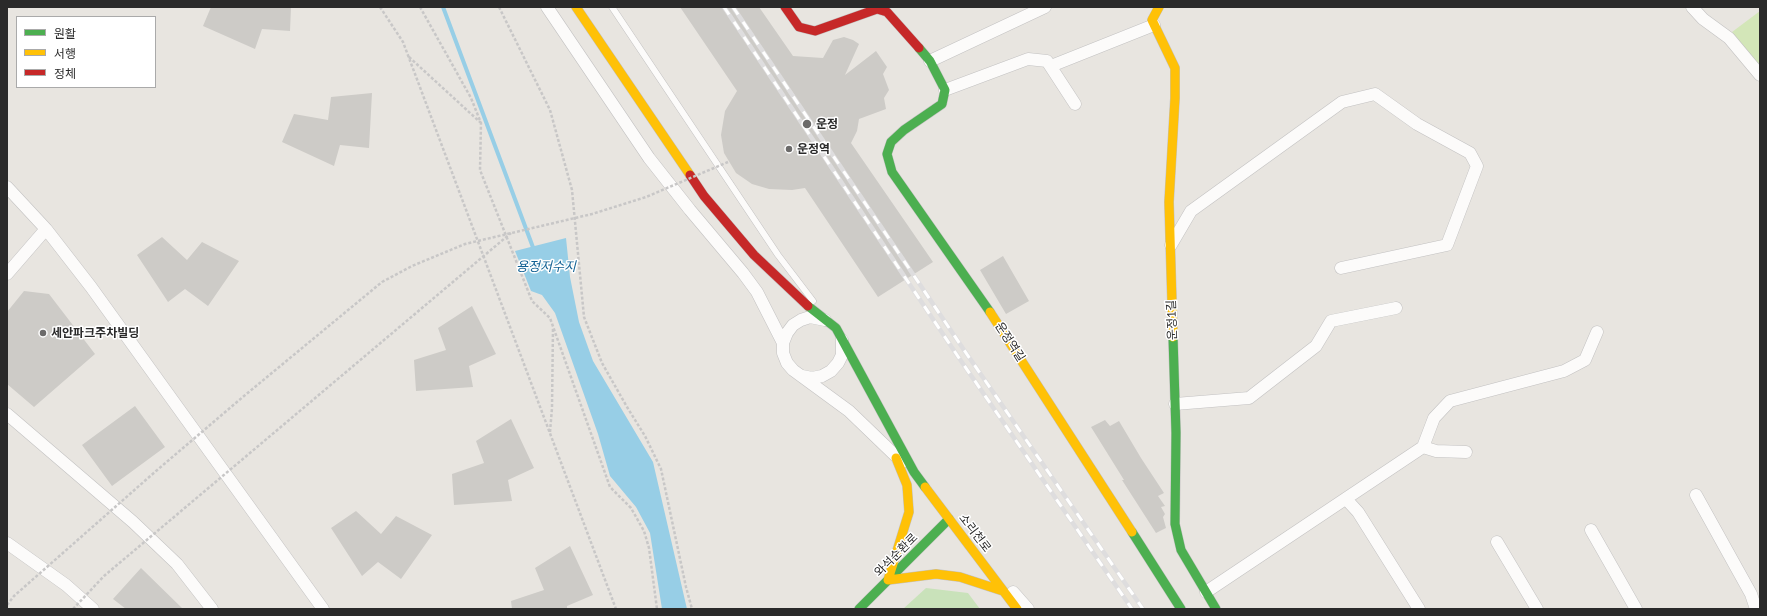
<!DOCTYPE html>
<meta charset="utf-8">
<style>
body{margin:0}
#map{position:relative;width:1767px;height:616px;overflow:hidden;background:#e8e5e0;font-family:Lato,"Noto Sans KR",sans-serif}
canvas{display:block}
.frame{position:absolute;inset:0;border:8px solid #2a2a2a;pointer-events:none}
.legend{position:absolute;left:16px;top:16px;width:140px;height:72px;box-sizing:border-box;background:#fff;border:1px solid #aaa;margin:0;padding:5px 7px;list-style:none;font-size:12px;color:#2a2a2a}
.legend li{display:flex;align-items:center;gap:8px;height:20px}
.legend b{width:20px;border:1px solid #aaa}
</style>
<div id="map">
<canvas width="1767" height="616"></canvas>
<div class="frame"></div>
<ul class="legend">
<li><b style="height:5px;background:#4caf50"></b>원활</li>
<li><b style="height:5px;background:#ffc107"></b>서행</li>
<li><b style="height:5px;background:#c62828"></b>정체</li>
</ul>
</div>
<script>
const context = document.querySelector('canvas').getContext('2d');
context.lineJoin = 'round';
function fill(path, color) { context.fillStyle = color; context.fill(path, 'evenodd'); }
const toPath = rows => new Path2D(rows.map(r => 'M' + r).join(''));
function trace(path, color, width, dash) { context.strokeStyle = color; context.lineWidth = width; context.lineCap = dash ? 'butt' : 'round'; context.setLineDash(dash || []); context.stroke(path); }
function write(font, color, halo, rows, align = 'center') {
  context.font = font + ' Lato,"Noto Sans KR",sans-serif'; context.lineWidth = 3; context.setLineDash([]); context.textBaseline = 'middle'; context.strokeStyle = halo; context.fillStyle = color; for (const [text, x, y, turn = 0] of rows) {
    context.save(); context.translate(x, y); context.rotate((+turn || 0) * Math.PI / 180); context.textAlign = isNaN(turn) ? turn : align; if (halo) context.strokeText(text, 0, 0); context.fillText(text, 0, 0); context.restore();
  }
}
const green = toPath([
 [926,588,968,593,980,609,903,609]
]);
const pitch = toPath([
 [1760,11,1760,67,1732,32]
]);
const water = toPath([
 [566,238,570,277,579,322,593,361,653,462,687,609,662,609,650,533,636,507,610,476,598,434,555,313,542,295,531,291,515,251]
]);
const stream = toPath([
 [443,7,534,250]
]);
const building = toPath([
 [211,7,291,7,290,31,262,29,255,49,203,26],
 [680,7,759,7,793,56,823,58,833,40,844,37,853,40,859,44,845,75,876,51,887,67,883,74,889,90,884,98,886,109,859,119,857,131,851,143,933,262,878,297,805,188,792,190,769,189,752,184,736,173,724,153,721,135,725,111,737,91],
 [372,93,369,148,340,145,334,166,282,142,294,114,328,120,331,97],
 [162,237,187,260,202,242,239,261,208,306,185,289,168,302,137,255],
 [1003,256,1029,301,1006,314,980,270],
 [24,291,49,294,95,354,34,407,7,384,7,312],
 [472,306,496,354,469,366,473,387,416,391,414,360,446,350,438,328],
 [135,406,165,447,112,486,82,445],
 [511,419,534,468,508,480,512,501,454,505,452,474,484,463,476,441],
 [1105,420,1110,426,1119,421,1141,458,1164,493,1158,496,1165,506,1161,507,1165,514,1163,517,1166,528,1156,533,1122,480,1124,480,1091,427],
 [356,511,381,534,396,516,432,535,401,579,378,562,362,576,331,528],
 [570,546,593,595,567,606,567,609,512,609,511,601,544,590,535,568],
 [141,568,183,609,126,609,113,599]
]);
const path = toPath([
 [380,7,403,42,616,609],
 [420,7,471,98,481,123,480,170,532,301,550,318,610,487,631,508,644,531,649,548,657,609],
 [499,7,550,110,572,190,584,317,602,363,627,407,645,436,661,469,686,587,692,609],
 [409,57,481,123],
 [550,432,552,408,553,327]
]);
const lane = toPath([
 [612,7,778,255,813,301]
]);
const street = toPath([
 [547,7,649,158,690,210,743,273,757,292,783,343,783,353,787,363,793,370,849,411,902,462],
 [1692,7,1703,19,1729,38,1760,75],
 [930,61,1045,7],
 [1051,66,1154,25],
 [945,90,1028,59,1047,61,1075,104],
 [7,187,46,229,91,287,323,609],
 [1171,245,1191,211,1342,102,1375,94,1417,124,1470,153,1477,166,1447,245,1341,268],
 [7,274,46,229],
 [783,343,787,333,793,325,801,320,810,317,825,320],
 [802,376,812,378,822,376,831,371,838,363,842,355,842,340],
 [1175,404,1249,398,1316,346,1331,321,1396,308],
 [7,414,133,522,177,564,212,609],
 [1466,452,1436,451,1423,447,1434,418,1450,401,1564,371,1585,360,1597,332],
 [1696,495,1751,594,1756,609],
 [1346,499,1358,512,1419,609],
 [1591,530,1636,609],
 [1497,542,1537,609],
 [7,543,66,585,93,609],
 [1013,592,1028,609],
 [1206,592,1423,447]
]);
const fast = toPath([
 [919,48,930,61,945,90,942,104,904,130,891,142,887,154,892,172,990,312],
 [808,306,836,328,914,472,925,487],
 [1173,337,1176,433,1175,524,1181,550,1216,609],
 [1132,532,1181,609],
 [859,609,949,519]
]);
const slow = toPath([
 [576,7,690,175],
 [1159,7,1152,20,1175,68,1175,98,1169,202,1173,337],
 [990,312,1132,532],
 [925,487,1017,609],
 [888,580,909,512,907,485,896,458],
 [888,580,936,574,960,577,1003,591]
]);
const jam = toPath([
 [785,7,799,27,815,31,877,9,887,12,919,48],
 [690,175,704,196,754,255,808,306]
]);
const rail = toPath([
 [724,7,959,358,1132,609],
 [733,7,964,350,1143,609]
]);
const pathBridge = toPath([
 [7,605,14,596,156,471,244,396,382,282,412,266,465,244,592,214,646,197,728,162],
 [73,609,104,576,511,233]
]);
const markers = [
 [807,124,5,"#6c6b6a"],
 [789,149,4,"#6c6b6a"],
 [43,333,4,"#6c6b6a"]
];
const poiNames = [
 ["운정",816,124],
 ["운정역",797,149],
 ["세안파크주차빌딩",51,333]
];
const streetNames = [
 ["운정1길",1172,320,-92],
 ["운정역길",1010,342,57],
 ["소리천로",975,533,53],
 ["와석순환로",896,555,-45]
];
const waterNames = [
 ["용정저수지",546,267]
];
fill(green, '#c9e2ba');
fill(pitch, '#d3e6b8');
fill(water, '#97cee6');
trace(stream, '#97cee6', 4);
fill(building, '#cdcbc7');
trace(lane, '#c2c1c1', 7);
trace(street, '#c2c1c1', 13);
trace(fast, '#c2c1c1', 10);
trace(slow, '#c2c1c1', 10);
trace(jam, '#c2c1c1', 10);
trace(path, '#c8c7c7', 2.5, [3, 2]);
trace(lane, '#fcfbfa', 6);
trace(street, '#fcfbfa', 12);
trace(fast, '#4caf50', 9);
trace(slow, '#ffc107', 9);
trace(jam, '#c62828', 9);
trace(rail, '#deddde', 4.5);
trace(rail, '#fff', 3, [9]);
trace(pathBridge, '#c8c7c7', 2.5, [3, 2]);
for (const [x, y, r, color] of markers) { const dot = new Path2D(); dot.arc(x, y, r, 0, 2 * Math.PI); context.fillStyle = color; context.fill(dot); trace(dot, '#fff', 1.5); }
write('bold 12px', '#2a2a2a', '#fff', poiNames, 'left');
write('12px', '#2a2a2a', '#fff', streetNames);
write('italic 13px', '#136294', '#fff', waterNames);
</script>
